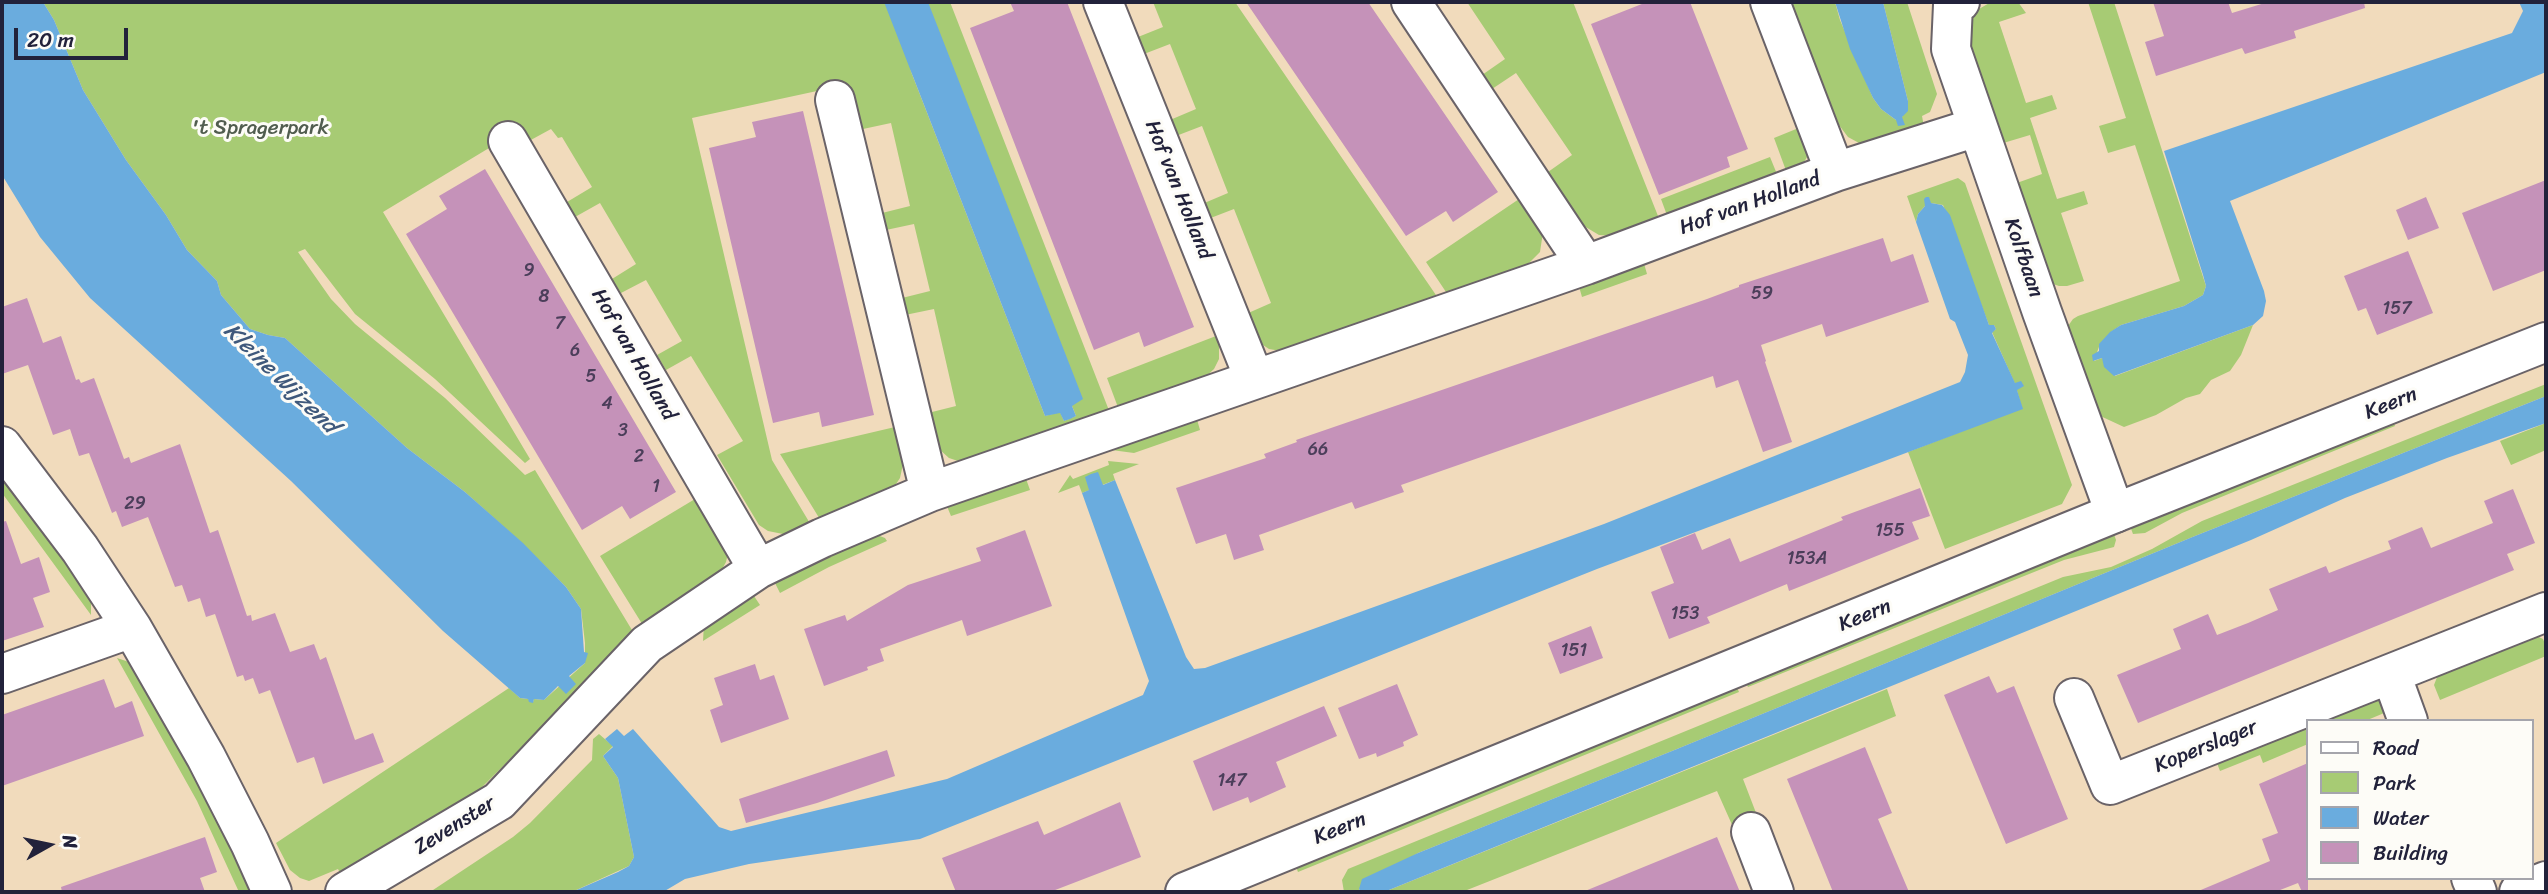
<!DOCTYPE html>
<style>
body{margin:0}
#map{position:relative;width:2548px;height:894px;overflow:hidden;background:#f1dbbc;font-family:Sriracha,sans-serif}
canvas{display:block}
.frame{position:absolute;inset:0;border:4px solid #22223b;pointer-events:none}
.legend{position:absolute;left:2306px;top:719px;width:228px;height:161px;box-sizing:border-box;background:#fdfcf7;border:2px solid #a5a5ac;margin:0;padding:9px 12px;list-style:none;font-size:21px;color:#22223b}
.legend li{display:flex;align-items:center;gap:14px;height:35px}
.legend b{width:35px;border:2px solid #a5a5ac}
.north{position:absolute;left:14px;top:810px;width:70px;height:70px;-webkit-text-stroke:5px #fdfcf7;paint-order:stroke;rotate:81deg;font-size:19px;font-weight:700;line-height:28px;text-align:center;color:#22223b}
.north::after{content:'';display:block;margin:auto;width:24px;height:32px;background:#22223b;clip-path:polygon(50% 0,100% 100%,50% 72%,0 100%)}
.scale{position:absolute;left:14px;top:28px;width:114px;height:32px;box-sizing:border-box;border:4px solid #22223b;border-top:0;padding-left:9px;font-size:21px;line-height:24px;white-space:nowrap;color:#22223b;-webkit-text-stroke:5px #fdfcf7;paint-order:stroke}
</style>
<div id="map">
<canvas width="2548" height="894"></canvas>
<div class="frame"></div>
<ul class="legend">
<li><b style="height:9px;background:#fff"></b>Road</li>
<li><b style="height:19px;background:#a7cb74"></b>Park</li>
<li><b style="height:19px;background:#6aacde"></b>Water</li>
<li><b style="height:19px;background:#c592b9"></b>Building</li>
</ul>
<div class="north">N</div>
<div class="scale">20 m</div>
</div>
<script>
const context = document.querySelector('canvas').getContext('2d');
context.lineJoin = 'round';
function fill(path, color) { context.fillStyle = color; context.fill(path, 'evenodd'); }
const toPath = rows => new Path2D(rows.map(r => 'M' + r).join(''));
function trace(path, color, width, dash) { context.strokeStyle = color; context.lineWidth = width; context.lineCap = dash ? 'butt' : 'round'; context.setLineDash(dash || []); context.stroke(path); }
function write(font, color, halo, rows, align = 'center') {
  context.font = font + ' Sriracha,sans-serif'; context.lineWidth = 6; context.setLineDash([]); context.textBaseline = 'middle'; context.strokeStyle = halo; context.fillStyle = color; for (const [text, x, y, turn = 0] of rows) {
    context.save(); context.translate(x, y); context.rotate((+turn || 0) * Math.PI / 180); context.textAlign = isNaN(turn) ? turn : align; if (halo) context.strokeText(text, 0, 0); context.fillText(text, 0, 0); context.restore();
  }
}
const green = toPath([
 [43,2,950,2,1110,413,961,462,949,458,939,449,928,413,956,406,934,309,905,315,902,298,930,291,914,224,886,230,882,213,910,206,891,123,863,129,853,90,819,97,817,91,692,118,772,460,811,525,788,535,768,531,759,525,717,455,743,441,691,356,666,370,657,355,682,341,646,280,621,293,612,279,636,264,600,203,575,217,567,202,592,187,562,137,558,138,551,129,529,141,504,139,383,212,530,459,525,463,435,379,355,314,305,249,298,252,331,299,355,324,445,398,525,475,535,470,635,635,470,799,343,879,338,869,309,881,300,878,290,870,276,843,509,688,520,698,528,699,533,702,534,699,544,700,585,663,585,643,581,609,566,587,523,544,465,492,407,448,285,338,268,335,250,329,221,295,217,281,187,250,166,215,126,160,83,90,54,20],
 [910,69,1072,406,1076,416,1064,421,1060,412,1045,416],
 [1153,2,1235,2,1438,298,1281,351,1269,349,1260,343,1246,314,1271,303,1234,209,1208,219,1202,204,1228,193,1202,126,1176,136,1170,120,1196,109,1170,44,1144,54,1138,37,1163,27],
 [1467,2,1573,2,1660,221,1616,236,1599,235,1584,226,1548,172,1572,155,1516,73,1492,89,1482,75,1505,59],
 [1791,2,1835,2,1840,20,1873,98,1881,109,1896,120,1902,117,1908,101,1883,2,1907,2,1937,94,1930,112,1922,116,1924,127,1874,145,1859,143,1848,137,1839,125],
 [1991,2,2018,2,2026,13,1999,22,2026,103,2052,95,2057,109,2030,118,2057,199,2084,191,2088,204,2061,213,2084,281,2067,286,2059,286,2050,283,2014,184,2042,174,2030,135,2000,144,1967,43,1972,18,1979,9],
 [2088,2,2114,2,2206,286,2203,295,2184,306,2121,325,2111,332,2100,344,2094,361,2102,358,2115,376,2253,325,2241,355,2230,371,2211,380,2200,394,2186,398,2156,415,2124,427,2096,414,2067,335,2068,326,2073,319,2078,316,2180,281,2135,145,2108,153,2099,126,2126,118],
 [1806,125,1809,154,1799,170,1788,176,1774,138],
 [1770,157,1779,179,1668,218,1661,199],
 [1958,178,1965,183,2072,485,2062,504,1945,549,1908,452,2022,408,2015,384,1992,332,1996,329,1994,325,1989,325,1943,205,1931,203,1925,206,1918,214,1916,222,1907,196],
 [1522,197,1543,232,1540,252,1525,267,1448,295,1426,262],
 [1643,260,1647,274,1582,297,1578,283],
 [1216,336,1219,344,1219,359,1214,369,1201,381,1119,410,1107,378],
 [2546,384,2546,396,2195,536,1677,749,1418,853,1359,889,1361,892,1344,892,1342,880,1348,869,2063,577,2111,567,2152,549,2202,521],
 [1196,416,1200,430,1134,453,1104,449],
 [2392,419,2395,426,2182,513,2145,533,2133,534,2130,526],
 [2546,423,2546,450,2511,465,2500,441],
 [895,427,903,464,900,478,896,484,887,491,821,521,780,454],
 [1108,461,1139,464,1113,474,1115,480,1082,493,1079,485,1058,493,1070,475,1073,479,1109,465],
 [2,468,91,597,91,615,2,493],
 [1025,476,1030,490,951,516,946,504],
 [700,496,728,553,726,562,718,577,644,627,600,556],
 [2113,531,2116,540,2114,547,2064,560,1748,687,1745,681],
 [872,533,885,538,887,541,829,567,780,593,774,581],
 [752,593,760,605,703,641,704,624],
 [2529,632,2543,639,2546,646,2546,656,2440,700,2434,685,2441,667],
 [117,658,132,663,166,713,253,892,239,892,197,801],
 [1736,685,1739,692,1298,872,1295,864],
 [1887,689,1896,716,1743,779,1758,818,1733,827,1717,791,1462,892,1384,892],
 [2374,695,2385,700,2389,711,2365,721,2308,721,2308,744,2263,763,2260,755,2220,771,2215,758,2367,696],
 [599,734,613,746,603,756,618,778,634,857,629,866,572,892,430,892,513,837,530,823,592,760,593,739]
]);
const water = toPath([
 [2,2,43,2,54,20,83,90,126,160,166,215,187,250,217,281,221,295,250,329,268,335,285,338,407,448,465,492,523,543,566,587,581,609,584,652,588,653,585,663,569,676,576,684,566,694,558,686,544,700,534,699,533,703,529,702,528,699,520,698,443,631,291,481,90,298,40,237,2,175],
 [884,2,928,2,1083,399,1072,406,1076,416,1070,419,1064,421,1060,413,1045,416],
 [1835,2,1883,2,1908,101,1908,111,1902,117,1905,125,1898,126,1896,120,1881,109,1873,98,1850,49],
 [2519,2,2546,2,2546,72,2230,201,2264,291,2266,301,2263,316,2253,325,2114,376,2104,367,2102,358,2093,361,2092,355,2099,351,2099,344,2110,332,2121,325,2184,306,2203,295,2206,286,2203,275,2164,151,2512,33,2523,11],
 [1926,197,1929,197,1931,203,1942,205,1950,215,1989,325,1994,325,1996,329,1992,333,2015,383,2021,381,2024,386,2017,390,2023,409,1597,569,920,839,749,864,685,879,663,892,572,892,618,872,629,866,634,857,618,778,603,756,613,747,605,739,617,729,624,736,633,729,719,827,731,831,947,779,1143,695,1149,681,1082,493,1089,490,1085,477,1091,474,1098,472,1103,485,1115,480,1186,657,1194,669,1205,668,1604,524,1960,382,1965,372,1968,355,1955,322,1950,319,1916,222,1918,214,1925,206,1924,199],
 [2546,396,2546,423,2447,458,2345,498,2251,540,1384,892,1361,892,1359,889,1362,879,1418,853,1677,749,2195,536]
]);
const building = toPath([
 [1010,2,1067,2,1194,327,1144,347,1139,332,1094,350,970,28,1014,11],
 [1246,2,1368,2,1498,192,1453,222,1446,211,1406,236],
 [1647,2,1690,2,1748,149,1727,157,1730,167,1659,195,1591,24],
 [2153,2,2228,2,2232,13,2268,2,2364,2,2365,8,2294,31,2296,38,2245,54,2242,48,2156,76,2145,42,2164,36],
 [803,111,874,415,822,427,819,412,773,423,709,148,756,137,752,122],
 [485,169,676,492,630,519,622,506,582,530,406,234,447,209,439,196],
 [2546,180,2546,270,2493,291,2462,213],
 [2426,197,2439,228,2408,240,2396,210],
 [1883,238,1891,262,1913,254,1929,302,1826,337,1822,324,1761,345,1766,361,1765,362,1792,442,1763,452,1738,380,1716,388,1713,376,1401,485,1404,492,1355,509,1352,502,1259,535,1264,550,1234,560,1226,534,1196,544,1176,488,1266,458,1264,454,1297,442,1296,440,1707,299,1739,287,1739,285],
 [2408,251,2433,313,2377,335,2366,308,2358,311,2344,276],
 [27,298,43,343,61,336,76,380,79,379,81,383,94,378,124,459,129,457,131,463,180,444,210,533,218,530,247,616,251,615,252,621,275,613,290,652,314,644,320,660,326,657,355,740,373,733,384,762,323,784,314,757,297,763,270,690,259,694,253,678,245,681,243,675,237,677,215,614,206,617,200,598,188,602,182,585,175,587,148,517,122,527,116,511,112,513,89,453,79,456,70,429,53,435,28,365,2,374,2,307],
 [1920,488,1930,516,1912,522,1919,539,1789,591,1787,584,1707,617,1710,623,1669,639,1651,592,1674,583,1660,547,1695,533,1702,550,1730,538,1740,562,1843,520,1841,517],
 [2513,489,2535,543,2507,554,2514,570,2138,723,2117,675,2181,649,2173,629,2208,614,2217,635,2248,623,2278,610,2269,589,2326,566,2329,573,2391,549,2388,541,2422,527,2431,548,2493,523,2484,501],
 [6,521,21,564,39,557,50,592,33,598,44,627,2,641,2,522],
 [1025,530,1052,606,967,636,962,620,880,649,884,661,867,667,868,670,824,686,804,629,845,615,847,621,908,585,981,561,976,548],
 [1591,626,1603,658,1560,674,1548,643],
 [755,664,760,680,774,675,789,719,721,743,710,710,723,705,714,678],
 [1989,676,1997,693,2014,686,2068,819,2006,844,1944,695],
 [104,679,115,708,132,701,144,736,2,786,2,715],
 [1397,684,1418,735,1403,742,1404,746,1377,757,1376,753,1359,759,1338,708],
 [1324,706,1337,736,1276,762,1286,787,1250,803,1248,797,1213,811,1193,761],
 [1865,747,1892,813,1878,819,1909,892,1833,892,1787,779],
 [887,750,895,776,817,803,746,823,739,799],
 [2308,763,2308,892,2302,892,2298,883,2275,892,2196,892,2270,861,2262,839,2278,833,2259,784],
 [1120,802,1141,857,1050,892,956,892,942,858,1038,821,1044,835],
 [205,837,217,872,200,878,205,892,62,892,61,887],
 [1717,837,1740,892,1585,892,1585,891]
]);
const street = toPath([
 [1103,2,1254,378],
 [1411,2,1586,265],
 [1770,2,1835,172],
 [1960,2,1953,5,1951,49,2042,312,2115,513],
 [835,100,930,492],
 [508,141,758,569],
 [2,446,80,549,132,628,206,757,250,843,272,892],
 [2,674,132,628],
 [2391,674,2408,721],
 [2074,698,2110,785,2546,612],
 [1751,832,1774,892],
 [2471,878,2477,892],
 [345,892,499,801,647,644,758,569,822,538,930,492,1586,265,1835,172,1977,127],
 [2519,892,2546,881]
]);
const secondary = toPath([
 [1185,892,2115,513,2546,342]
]);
const numberNames = [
 ["9",529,271],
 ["59",1762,294],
 ["8",544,297],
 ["157",2397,309],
 ["7",560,324],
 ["6",575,351],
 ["5",591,377],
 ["4",607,404],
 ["3",623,431],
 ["66",1318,450],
 ["2",639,457],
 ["1",656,487],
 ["29",135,504],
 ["155",1890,531],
 ["153A",1807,559],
 ["153",1685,614],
 ["151",1574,651],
 ["147",1232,781]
];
const parkNames = [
 ["'t Spragerpark",260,129]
];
const streetNames = [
 ["Hof van Holland",1178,190,68],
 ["Hof van Holland",1750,204,-20],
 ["Kolfbaan",2023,258,71],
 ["Hof van Holland",633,355,60],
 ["Keern",2391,404,-22],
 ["Keern",1865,616,-22],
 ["Koperslager",2206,747,-22],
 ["Zevenster",455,826,-32],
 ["Keern",1340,829,-22]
];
const waterNames = [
 ["Kleine Wijzend",280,379,44]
];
fill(green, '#a7cb74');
fill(water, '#6aacde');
fill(building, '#c592b9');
trace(street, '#6a6368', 42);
trace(secondary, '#6a6368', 42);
trace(street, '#fff', 38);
trace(secondary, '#fff', 38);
write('18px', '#4b3e5a', null, numberNames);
write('21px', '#515d4f', '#fdfcf7', parkNames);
write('21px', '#22223b', '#fdfcf7', streetNames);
write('italic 23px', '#3f597c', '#fdfcf7', waterNames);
</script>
